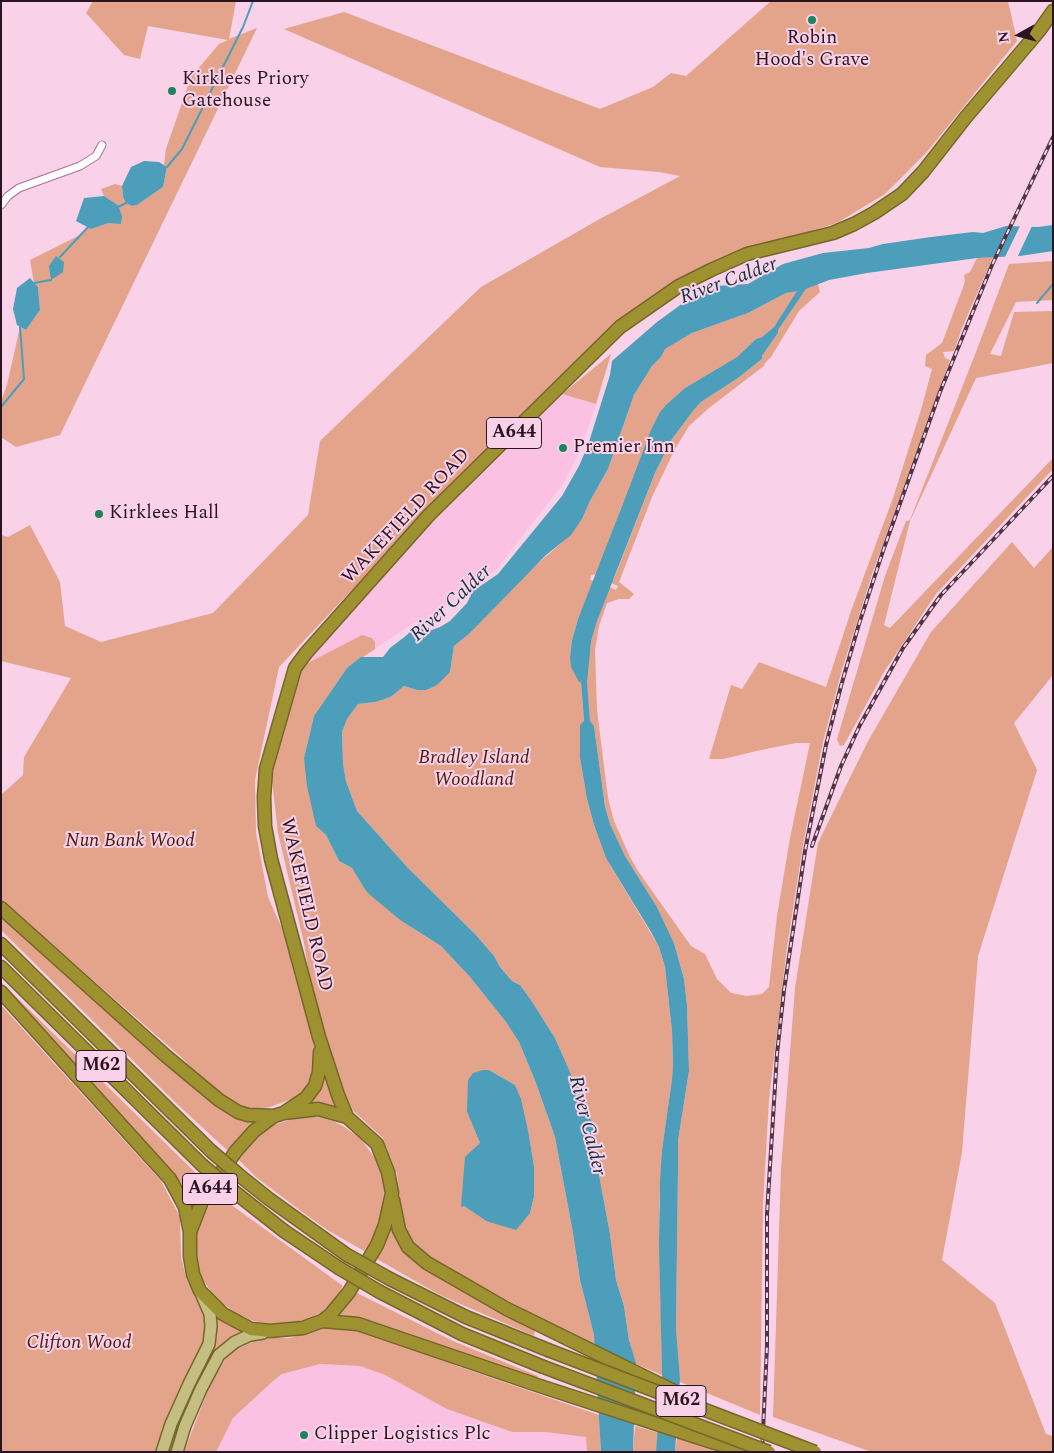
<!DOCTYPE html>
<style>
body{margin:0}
#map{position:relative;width:1054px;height:1453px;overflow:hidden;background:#f9d1e8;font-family:Spectral,serif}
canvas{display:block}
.frame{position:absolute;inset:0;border:2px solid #2b1422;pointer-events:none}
.north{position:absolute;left:994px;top:10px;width:50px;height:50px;-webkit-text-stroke:4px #f9d1e8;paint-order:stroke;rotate:263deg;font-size:14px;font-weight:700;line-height:20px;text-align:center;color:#2b1422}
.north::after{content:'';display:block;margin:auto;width:18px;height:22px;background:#2b1422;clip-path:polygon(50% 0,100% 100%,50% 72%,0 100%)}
</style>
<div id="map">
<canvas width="1054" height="1453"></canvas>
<div class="frame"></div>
<div class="north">N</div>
</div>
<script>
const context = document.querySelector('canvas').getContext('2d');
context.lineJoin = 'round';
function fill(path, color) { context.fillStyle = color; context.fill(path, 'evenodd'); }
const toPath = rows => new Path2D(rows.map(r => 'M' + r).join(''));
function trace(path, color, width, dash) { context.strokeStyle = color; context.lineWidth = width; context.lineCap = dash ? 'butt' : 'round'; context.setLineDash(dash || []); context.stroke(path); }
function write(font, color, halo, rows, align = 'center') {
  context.font = font + ' Spectral,serif'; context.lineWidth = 4; context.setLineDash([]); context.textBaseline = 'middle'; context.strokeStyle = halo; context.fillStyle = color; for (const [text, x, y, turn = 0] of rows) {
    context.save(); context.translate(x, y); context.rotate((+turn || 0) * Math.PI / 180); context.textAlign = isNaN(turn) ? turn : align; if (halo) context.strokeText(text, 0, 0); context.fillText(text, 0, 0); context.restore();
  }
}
const built = toPath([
 [562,394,596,404,579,453,563,484,495,571,466,586,427,625,415,622,375,649,375,642,362,635,306,664,425,527],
 [320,1364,360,1366,385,1375,447,1409,512,1432,545,1432,586,1437,587,1452,216,1452,233,1418,273,1381,282,1374]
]);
const green = toPath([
 [93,1,236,1,229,39,257,28,60,435,16,447,1,437,1,401,7,385,20,327,26,330,40,310,38,287,34,283,30,260,80,235,88,227,91,229,109,223,118,205,104,196,101,189,115,184,122,186,123,197,126,203,132,206,137,205,163,187,167,167,164,165,166,149,191,77,219,44,228,40,148,26,140,59,124,55,86,13],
 [771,1,1008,1,1017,41,926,153,885,194,837,223,740,252,611,331,348,594,279,667,255,780,256,833,268,897,292,951,298,987,313,1038,314,1048,314,1066,308,1086,297,1097,270,1107,258,1109,249,1108,248,1109,239,1107,221,1098,180,1056,1,900,1,795,23,775,24,757,71,678,1,661,1,535,8,537,30,525,60,582,65,626,101,642,213,613,308,515,320,441,481,287,598,220,680,176,659,172,600,167,284,29,344,12,600,109,653,87,671,73,686,76],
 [993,257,962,328,954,351,943,352,945,358,950,360,872,574,841,673,823,742,803,845,787,947,769,1099,763,1204,760,1415,680,1382,676,1328,678,1169,678,1141,689,1071,687,1005,684,979,674,943,657,907,625,856,610,824,605,805,594,726,590,721,587,687,587,670,591,642,597,621,609,587,616,590,618,586,611,583,615,576,655,473,672,439,693,411,701,402,738,378,762,359,762,356,778,333,778,330,806,289,818,284,820,292,799,311,771,357,764,364,765,365,709,408,689,426,675,449,652,497,619,582,634,594,629,599,619,599,607,603,599,626,595,650,597,710,608,798,614,821,630,857,638,871,691,946,705,954,717,979,731,993,747,996,762,994,769,987,777,916,790,838,810,743,796,743,761,750,723,759,709,759,731,685,742,689,759,662,826,687,851,611,893,498,921,410,932,369,925,366,926,355,942,343,965,282,964,275,970,272,977,258],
 [1053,261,1053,300,1016,302,990,354,1001,356,1014,312,1053,311,1053,363,976,378,910,521,884,625,890,628,1053,458,1053,469,936,594,884,672,844,745,840,746,837,739,885,576,906,521,910,520,976,352,1009,264],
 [796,290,797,292,774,327,762,337,756,339,737,357,685,388,667,404,622,506,597,574,591,575,590,580,594,581,578,619,572,640,570,657,581,682,584,721,580,758,587,799,594,825,606,858,659,947,665,967,667,985,672,1031,673,1064,672,1079,662,1150,659,1205,662,1375,636,1364,629,1340,624,1306,616,1280,610,1234,597,1164,593,1124,555,1038,531,1000,520,985,512,981,500,967,494,956,476,935,408,868,357,811,346,781,343,764,342,732,347,719,358,704,375,702,385,699,392,696,404,686,417,690,450,672,454,646,469,634,525,575,560,544,582,519,590,501,608,469,634,395,652,366,661,357,664,349,692,333,748,313,786,293],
 [611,354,596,404,562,394],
 [1012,542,1034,568,1053,547,1053,675,1014,723,1037,770,978,956,962,1152,942,1260,995,1303,1046,1434,1053,1436,1053,1452,872,1452,773,1417,781,1169,795,988,818,843,867,743,931,632],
 [362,635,372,638,375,642,375,649,347,668,314,716,304,758,316,826,326,835,339,861,352,868,364,888,400,920,441,946,470,977,506,1022,519,1042,536,1083,555,1137,573,1233,580,1280,594,1335,595,1345,550,1324,458,1273,444,1268,414,1243,406,1230,402,1218,397,1174,383,1138,349,1107,341,1092,309,975,304,943,278,833,272,780,276,749,297,676,302,666],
 [489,1070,515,1085,529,1135,534,1167,534,1197,530,1213,486,1221,464,1206,480,1143,467,1112],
 [1,914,163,1059,258,1121,241,1135,228,1151,177,1104,1,930],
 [1,982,207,1184,190,1213,188,1206,1,988],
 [1,1005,161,1181,180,1217,181,1257,186,1277,203,1310,205,1327,202,1348,157,1452,1,1452],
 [325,1072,337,1107,309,1102],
 [304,1116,317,1117,333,1121,343,1126,361,1139,376,1160,383,1180,384,1191,383,1204,377,1229,366,1252,329,1231,305,1214,256,1177,236,1157,252,1138,272,1125],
 [215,1193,343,1286,335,1299,322,1312,308,1319,289,1324,269,1325,251,1320,234,1312,214,1297,201,1276,195,1252,197,1231],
 [391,1221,444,1279,535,1330,534,1336,440,1295,375,1258],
 [355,1292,453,1341,538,1376,537,1380,332,1318],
 [216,1314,234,1327,245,1332,213,1357,210,1355,214,1344,217,1330],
 [330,1326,348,1327,400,1343,457,1366,599,1415,601,1452,587,1452,586,1437,545,1432,512,1432,447,1409,385,1375,360,1366,320,1364,282,1374,273,1381,233,1418,216,1452,184,1452,211,1382,226,1358,237,1349,252,1341,274,1338,290,1338],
 [208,1359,211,1362,172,1452,167,1452,192,1388],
 [635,1426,659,1433,656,1452,633,1452],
 [677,1438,716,1452,675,1452]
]);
const water = toPath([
 [144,161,159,162,167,167,163,187,137,205,132,206,126,203,123,197,122,186,131,167],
 [104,196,118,205,122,216,121,224,109,223,91,229,76,221,84,198],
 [1053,225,1053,251,1020,256,977,258,867,273,829,280,806,289,778,330,778,333,762,356,762,359,738,378,701,402,693,411,672,439,655,473,597,621,591,642,587,682,590,721,594,726,605,806,610,824,625,856,657,907,674,943,684,979,687,1005,689,1071,678,1141,678,1169,676,1328,680,1379,675,1452,656,1452,662,1375,659,1243,660,1180,662,1150,672,1079,673,1064,672,1031,665,967,659,947,651,932,606,858,594,825,587,799,580,758,580,725,584,721,581,682,579,682,571,667,570,657,572,640,578,619,631,483,651,430,660,412,667,404,685,388,737,357,756,339,762,337,774,327,797,291,786,293,748,313,692,333,665,349,661,357,652,366,634,395,608,469,590,501,582,519,571,535,546,555,469,634,454,646,450,672,437,685,426,690,417,690,404,686,392,696,385,699,375,702,358,704,347,719,342,732,343,764,346,781,357,811,408,868,476,935,494,956,500,967,512,981,520,985,531,1000,555,1038,593,1124,597,1164,610,1234,616,1280,624,1306,629,1340,636,1363,633,1452,601,1452,594,1335,580,1280,573,1233,555,1137,536,1083,519,1042,506,1022,470,977,441,946,400,920,369,894,364,888,352,868,339,861,326,835,316,826,307,786,304,758,314,716,347,668,361,657,383,657,390,648,407,635,416,625,419,624,426,632,440,627,450,621,467,603,471,595,469,590,476,589,498,574,562,496,579,466,588,445,610,375,612,361,657,322,683,303,715,286,748,284,783,264,823,253,869,248,883,244,931,237,973,232,983,233,1006,226,1038,227],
 [56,256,64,262,63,272,51,280,49,266],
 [30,278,38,287,40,310,26,330,17,325,13,309,17,288],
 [483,1070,489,1070,515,1085,521,1099,529,1135,534,1167,534,1197,530,1213,516,1230,486,1221,464,1206,461,1207,465,1157,480,1143,467,1112,468,1080,473,1073]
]);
const pier = toPath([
 [1021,224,1033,224,1017,258,1004,259]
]);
const stream = toPath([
 [167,167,182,149,243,27,253,1],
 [118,207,126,203],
 [60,257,88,227],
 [34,283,51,280],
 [1037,303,1053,284],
 [1,407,24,379,20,327]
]);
const street = toPath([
 [1,205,8,196,19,188,80,166,96,156,102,145]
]);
const primary = toPath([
 [162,1452,171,1424,189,1384,209,1344,211,1326,210,1314,201,1293],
 [177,1452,185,1426,201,1389,219,1355,235,1342,250,1335,263,1333]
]);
const highway = toPath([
 [1,908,166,1056,219,1100,238,1112,248,1115,274,1116],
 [1,944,211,1151],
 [1,967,202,1165],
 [1,992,170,1179,185,1207,190,1232],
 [318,1109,347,1117,377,1144,388,1172,392,1193,385,1225,377,1245,349,1292,330,1315,322,1321,303,1328,270,1331,251,1329,223,1314,200,1291,193,1274,190,1256,190,1232,203,1199,236,1151,254,1131,274,1116,284,1113,318,1109],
 [285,1112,306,1098,315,1086,319,1072,320,1052],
 [347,1117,338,1095,319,1037,271,859,265,826,264,797,266,769,295,668,306,653,429,515,620,327,679,286,711,270,747,254,833,233,854,224,874,213,902,194,923,172,966,117,1039,31,1053,11],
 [239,1175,269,1199,347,1255],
 [232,1190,284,1231,339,1268],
 [393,1200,399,1230,408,1247,427,1263,507,1309,694,1401],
 [390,1279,466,1317,548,1350],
 [380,1292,462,1334,541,1366],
 [322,1321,358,1324,540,1386,715,1443,751,1452]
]);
const rail = toPath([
 [812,846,841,766,860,725,903,648,941,595,1053,476],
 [762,1452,767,1346,767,1214,777,1054,784,990,805,851,826,745,841,686,859,624,884,548,940,392,992,265,1053,137]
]);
const highwayBridge = toPath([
 [211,1151,239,1175],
 [202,1165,232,1190],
 [347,1255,390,1279],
 [339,1268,380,1292],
 [548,1350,815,1452],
 [541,1366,769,1452]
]);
const markers = [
 [812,20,5,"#1d835d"],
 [172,91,5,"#1d835d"],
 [563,448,5,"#1d835d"],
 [99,514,5,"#1d835d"],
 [304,1435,5,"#1d835d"]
];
const shields = [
 [514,433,55],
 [101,1066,50],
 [210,1189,55],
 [681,1401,50]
];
const shieldNames = [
 ["A644",514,433],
 ["M62",101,1066],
 ["A644",210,1189],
 ["M62",681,1401]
];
const poiNames = [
 ["Robin",812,39,"center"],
 ["Hood's Grave",812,61,"center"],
 ["Kirklees Priory",182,80],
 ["Gatehouse",182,102],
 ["Premier Inn",573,448],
 ["Kirklees Hall",109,514],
 ["Clipper Logistics Plc",314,1435]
];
const streetNames = [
 ["WAKEFIELD ROAD",407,517,-47],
 ["WAKEFIELD ROAD",305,905,77]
];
const parkNames = [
 ["Bradley Island",474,759],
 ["Woodland",474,781],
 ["Nun Bank Wood",130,842],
 ["Clifton Wood",79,1344]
];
const waterNames = [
 ["River Calder",729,282,-20],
 ["River Calder",452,604,-43],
 ["River Calder",586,1126,76]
];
fill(built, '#fac1e2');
fill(green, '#e3a48b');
fill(water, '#4c9eba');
fill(pier, '#f9d1e8');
trace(stream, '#4c9eba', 2);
trace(street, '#ac7195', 9);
trace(primary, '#75662a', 14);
trace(highway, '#75662a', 15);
trace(street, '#fff', 7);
trace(primary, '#c4be82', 11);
trace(highway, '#9d922f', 12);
trace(rail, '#4f3545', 4);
trace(rail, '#f9d1e8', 2, [5.5]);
trace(highwayBridge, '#75662a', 15, []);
trace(highwayBridge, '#9d922f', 12);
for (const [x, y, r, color] of markers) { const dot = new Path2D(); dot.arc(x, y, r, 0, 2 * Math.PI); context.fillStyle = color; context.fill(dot); trace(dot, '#f9d1e8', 2); }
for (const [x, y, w] of shields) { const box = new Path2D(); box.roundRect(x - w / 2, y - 15.5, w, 31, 4); context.fillStyle = '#f9d1e8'; context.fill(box); trace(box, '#2b1422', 1); }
write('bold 18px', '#2b1422', null, shieldNames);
write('19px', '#2b1422', '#f9d1e8', poiNames, 'left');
write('19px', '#2b1422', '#f9d1e8', streetNames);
write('italic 19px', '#461c08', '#f9d1e8', parkNames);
write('italic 20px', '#0d3440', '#f9d1e8', waterNames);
</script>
